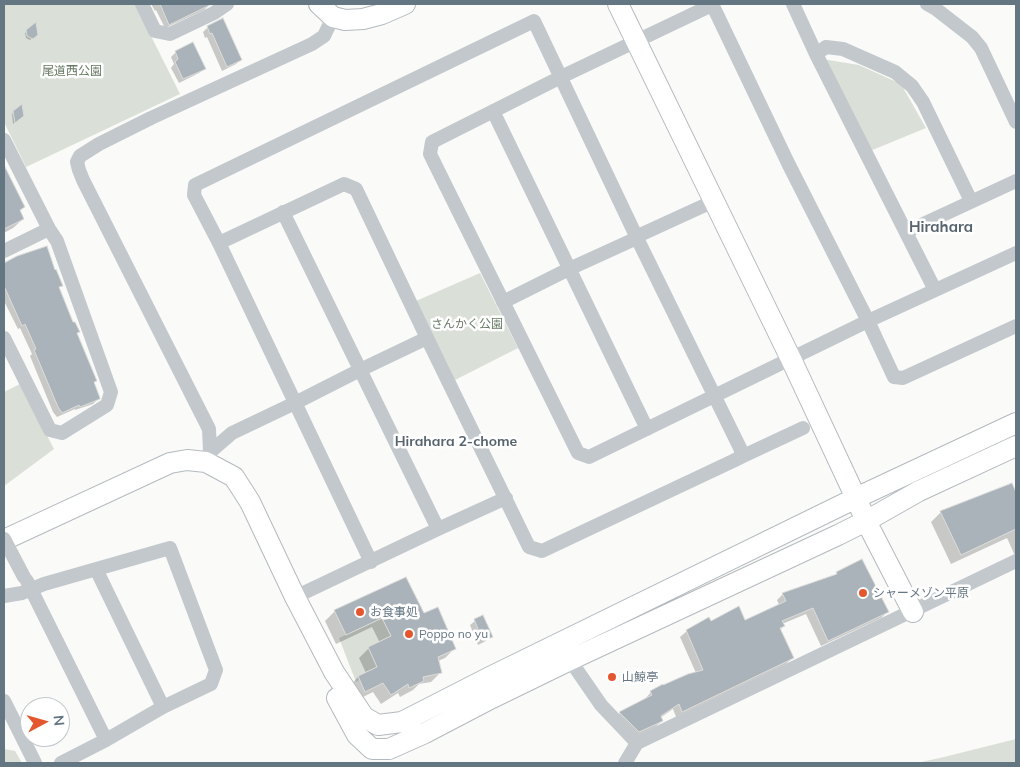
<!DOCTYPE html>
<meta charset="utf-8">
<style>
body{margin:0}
#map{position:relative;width:1020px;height:767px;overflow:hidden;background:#fafaf8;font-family:Mulish,sans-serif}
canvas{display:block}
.frame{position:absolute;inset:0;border:5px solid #657683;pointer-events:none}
.north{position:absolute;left:20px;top:697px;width:50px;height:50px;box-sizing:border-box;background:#fff;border:1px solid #c1c8cd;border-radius:50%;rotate:84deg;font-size:14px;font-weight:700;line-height:20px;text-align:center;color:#657683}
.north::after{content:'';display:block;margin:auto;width:18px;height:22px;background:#e4572e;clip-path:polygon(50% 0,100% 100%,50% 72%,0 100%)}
</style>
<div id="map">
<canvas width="1020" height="767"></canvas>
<div class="frame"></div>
<div class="north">N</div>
</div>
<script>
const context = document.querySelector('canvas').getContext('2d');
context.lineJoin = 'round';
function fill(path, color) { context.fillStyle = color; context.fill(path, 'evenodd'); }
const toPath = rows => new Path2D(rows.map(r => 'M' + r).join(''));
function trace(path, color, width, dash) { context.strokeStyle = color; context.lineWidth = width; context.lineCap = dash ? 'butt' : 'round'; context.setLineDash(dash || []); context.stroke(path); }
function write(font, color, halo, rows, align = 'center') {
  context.font = font + ' Mulish,"Noto Sans JP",sans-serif'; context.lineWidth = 5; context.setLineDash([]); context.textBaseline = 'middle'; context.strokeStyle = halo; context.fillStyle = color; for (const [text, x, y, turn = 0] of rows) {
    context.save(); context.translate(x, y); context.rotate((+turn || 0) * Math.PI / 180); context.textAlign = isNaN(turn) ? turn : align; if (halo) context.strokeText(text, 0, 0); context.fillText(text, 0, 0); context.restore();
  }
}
const green = toPath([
 [4,4,135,4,180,94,26,167,4,122],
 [822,59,859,65,901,84,926,128,870,151],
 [480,273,518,348,455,380,416,301],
 [20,384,54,449,4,486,4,392],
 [382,618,391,636,368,647,377,667,358,676,359,680,356,682,339,638],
 [1016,739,1016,763,917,763,944,757],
 [4,749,15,751,22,763,4,763]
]);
const shadow = toPath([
 [151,4,210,4,204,10,165,28,156,10,155,11],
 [35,25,37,34,30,40,26,38,25,33],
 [208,27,240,60,236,64,222,71,207,37,205,38,203,32],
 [176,52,204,68,199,73,179,83,171,68,174,64,171,57],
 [21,106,21,118,13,124,12,114],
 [4,167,24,207,19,212,23,219,13,228,4,233],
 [18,257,55,272,61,285,58,288,73,324,79,332,76,334,96,380,93,383,98,399,93,404,75,410,75,409,57,417,53,412,30,356,32,354,20,328,18,329,4,301,4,264],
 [1011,484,1016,495,1016,558,1007,538,951,564,931,522,941,512],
 [837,573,887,612,881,618,821,646,806,614,782,624,784,626,780,630,792,658,786,664,676,717,673,709,660,718,662,721,655,727,632,738,614,719,620,713,645,699,651,692,696,673,680,637,687,631,710,622,745,622,779,605,777,600,783,594,833,577],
 [335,611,424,615,455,648,445,658,438,661,441,672,431,682,419,684,413,690,400,697,398,693,381,704,373,692,355,701,349,687,358,677,366,673,359,658,369,648,380,643,372,627,336,644,325,621],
 [483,617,491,636,486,641,478,645,470,625,475,621]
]);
const building = toPath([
 [160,4,212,4,169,25,160,4],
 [223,18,242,60,227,67,212,33,210,34,207,26,223,18],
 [36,22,38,35,33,39,27,36,26,30,36,22],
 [193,42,206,69,183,79,175,62,178,59,175,51,193,42],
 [22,104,24,116,15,123,13,111,22,104],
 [4,165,25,207,20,210,24,219,4,229,4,165],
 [47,246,55,270,56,269,63,286,59,287,73,322,75,322,80,332,77,333,97,381,94,382,100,398,100,399,80,407,79,405,62,413,58,407,34,350,36,349,25,324,22,326,4,286,4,263,17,256,47,246],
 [1012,483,1016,492,1016,529,961,555,940,511,1012,483],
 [862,559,889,612,828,641,813,608,782,621,785,626,780,628,794,658,682,712,679,704,661,716,663,721,639,732,619,712,652,695,650,691,663,684,663,685,688,674,703,670,686,630,709,617,711,621,739,606,745,620,786,601,782,593,837,574,836,572,862,559],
 [406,577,424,613,438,607,456,649,438,657,442,673,423,677,424,681,409,688,408,684,391,695,383,683,365,692,358,676,377,667,368,647,391,636,382,618,346,635,334,610,406,577],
 [483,615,493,637,483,641,474,619,483,615]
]);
const street = toPath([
 [142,4,155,31,170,34,214,13,227,4],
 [712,4,788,163,868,321,894,377,903,378,1016,326],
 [793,4,816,54,935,290],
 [927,4,936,9,972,37,981,48,1016,122],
 [712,5,561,77,432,142,430,154,578,453,589,457,868,321,1016,253],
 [816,54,826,47,843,49,895,72,912,86,923,102,971,201],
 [493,111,647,429],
 [4,140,49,229,57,241,111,392,107,405,62,433,50,430,4,338],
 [283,212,438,529],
 [906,232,1016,181],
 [219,243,344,184,356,189,427,338,529,547,542,551,733,461,741,457,741,450,637,238,534,21,195,185,194,195,219,243,371,562],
 [4,251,49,229],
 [503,302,569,269,637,238,642,234,714,201],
 [210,452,232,433,295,403,360,370,427,338],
 [741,457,803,428],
 [206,462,210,452,209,429,83,180,79,170,77,162,80,156,99,144,151,118,312,44,324,36,333,17],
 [96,569,163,707],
 [27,581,106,740],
 [4,596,22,593,44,584,170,548,216,670,211,684,163,707,106,740,61,763],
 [295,597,438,529,506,498],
 [570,660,601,705,637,743,1016,561],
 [4,701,35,763],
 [625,763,637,743]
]);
const secondary = toPath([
 [319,4,333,17,345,20,363,19,382,14,405,4],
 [618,4,791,359,856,498,866,521,913,612],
 [4,540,170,463,187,460,206,462,234,477,250,502,295,597,334,672,364,717,378,725,402,722,490,677,856,498,1016,423],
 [337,698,357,735,372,749,389,749,425,733,492,698,570,660,838,535,866,521,919,491,1016,446]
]);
const streetBridge = toPath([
 [4,539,24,577]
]);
const markers = [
 [863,593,5,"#e4572e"],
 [360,612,5,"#e4572e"],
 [409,634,5,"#e4572e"],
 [612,677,5,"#e4572e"]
];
const parkNames = [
 ["尾道西公園",72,71],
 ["さんかく公園",467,324]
];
const poiNames = [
 ["シャーメゾン平原",873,593],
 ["お食事処",370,612],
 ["Poppo no yu",419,634],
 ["山鯨亭",622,677]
];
const neighbourhoodNames = [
 ["Hirahara 2-chome",456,442]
];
const quarterNames = [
 ["Hirahara",941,227]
];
fill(green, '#dadfd7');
fill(shadow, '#0003');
fill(building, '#aab3b9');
trace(building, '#dcdcda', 1);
trace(secondary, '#b3babf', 22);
trace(street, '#c3c8cc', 14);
trace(secondary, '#fff', 20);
trace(streetBridge, '#c3c8cc', 14);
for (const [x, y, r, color] of markers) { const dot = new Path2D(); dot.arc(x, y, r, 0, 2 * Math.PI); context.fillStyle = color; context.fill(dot); trace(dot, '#fff', 2); }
write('12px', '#687a64', '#fff', parkNames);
write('12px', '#657683', '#fff', poiNames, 'left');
write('bold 14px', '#57646e', '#fff', neighbourhoodNames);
write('bold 15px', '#57646e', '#fff', quarterNames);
</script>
